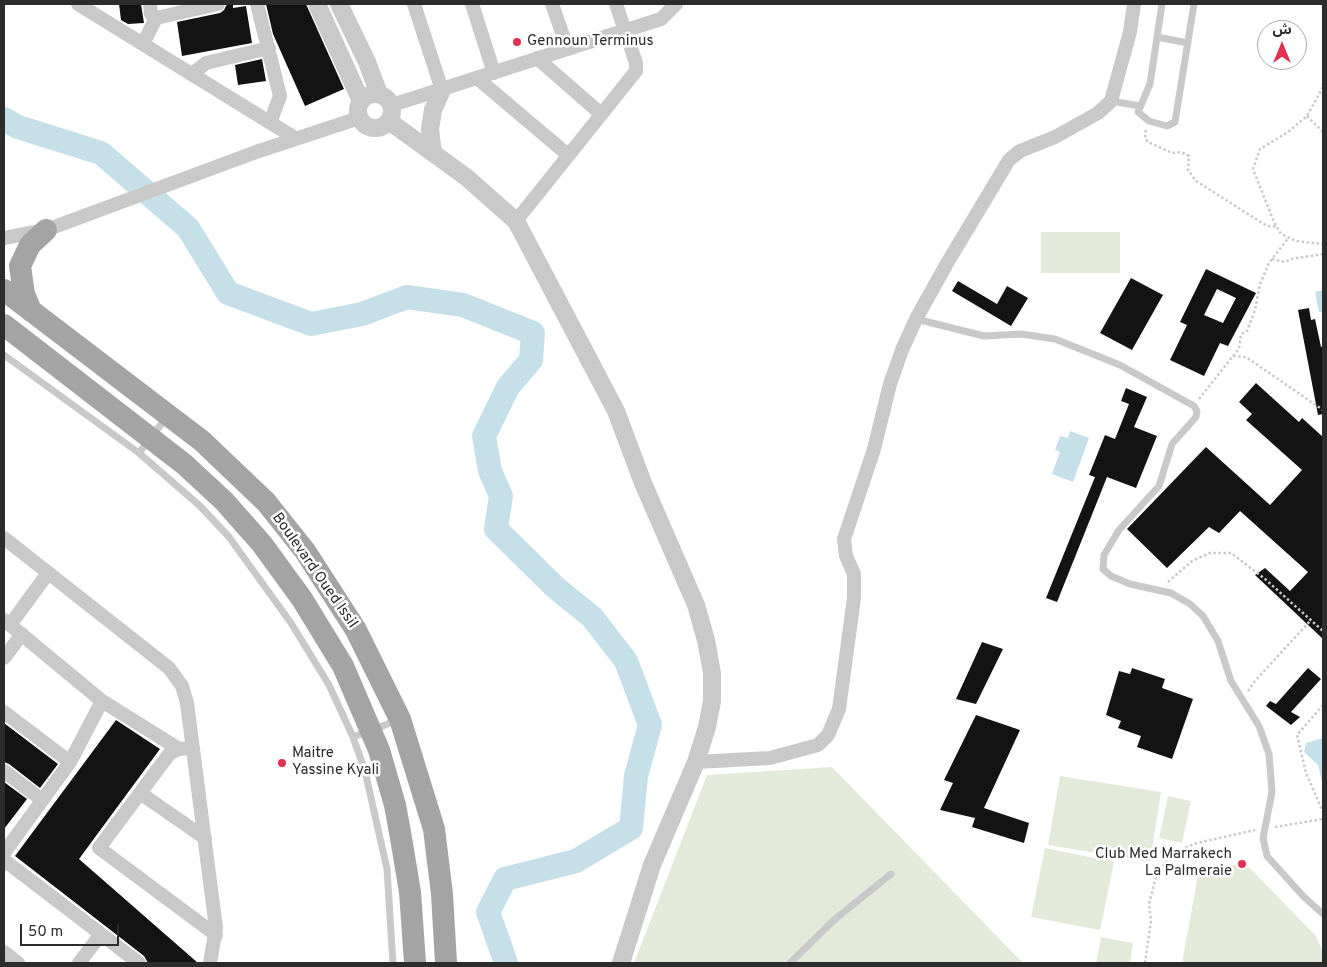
<!DOCTYPE html>
<meta charset="utf-8">
<style>
body{margin:0}
#map{position:relative;width:1327px;height:967px;overflow:hidden;background:#fff;font-family:Overpass,"Noto Sans Arabic",sans-serif}
canvas{display:block}
.frame{position:absolute;inset:0;border:5px solid #2c2c2c;pointer-events:none}
.north{position:absolute;left:1257px;top:20px;width:50px;height:50px;box-sizing:border-box;background:#fff;border:1px solid #ababab;border-radius:50%;rotate:0deg;font-size:14px;font-weight:700;line-height:20px;text-align:center;color:#2c2c2c}
.north::after{content:'';display:block;margin:auto;width:18px;height:22px;background:#e03152;clip-path:polygon(50% 0,100% 100%,50% 72%,0 100%)}
.scale{position:absolute;left:20px;top:924px;width:99px;height:22px;box-sizing:border-box;border:2px solid #2c2c2c;border-top:0;padding-left:6px;font-size:15px;line-height:18px;white-space:nowrap;color:#2c2c2c;-webkit-text-stroke:4px #fff;paint-order:stroke}
</style>
<div id="map">
<canvas width="1327" height="967"></canvas>
<div class="frame"></div>
<div class="north">ش</div>
<div class="scale">50 m</div>
</div>
<script>
const context = document.querySelector('canvas').getContext('2d');
context.lineJoin = 'round';
function fill(path, color) { context.fillStyle = color; context.fill(path, 'evenodd'); }
const toPath = rows => new Path2D(rows.map(r => 'M' + r).join(''));
function trace(path, color, width, dash) { context.strokeStyle = color; context.lineWidth = width; context.lineCap = dash ? 'butt' : 'round'; context.setLineDash(dash || []); context.stroke(path); }
function write(font, color, halo, rows, align = 'center') {
  context.font = font + ' Overpass,sans-serif'; context.lineWidth = 5; context.setLineDash([]); context.textBaseline = 'middle'; context.strokeStyle = halo; context.fillStyle = color; for (const [text, x, y, turn = 0] of rows) {
    context.save(); context.translate(x, y); context.rotate((+turn || 0) * Math.PI / 180); context.textAlign = isNaN(turn) ? turn : align; if (halo) context.strokeText(text, 0, 0); context.fillText(text, 0, 0); context.restore();
  }
}
const green = toPath([
 [1041,232,1120,232,1120,273,1041,273],
 [832,767,1023,963,634,963,707,775],
 [1060,776,1161,792,1150,862,1048,845],
 [1168,796,1191,801,1182,843,1159,838],
 [1045,848,1114,862,1100,930,1031,917],
 [1244,862,1316,936,1323,952,1323,963,1182,963,1198,875],
 [1101,937,1133,943,1130,963,1096,963]
]);
const water = toPath([
 [1323,290,1323,312,1319,312,1315,292],
 [1070,431,1089,438,1073,482,1052,474,1060,452,1055,450,1060,436,1068,438],
 [1323,738,1323,786,1318,765,1304,752,1306,743]
]);
const river = toPath([
 [4,119,18,127,101,153,188,228,228,293,311,324,362,314,407,297,463,305,533,333,531,360,508,387,484,436,490,471,501,496,496,529,556,588,592,617,626,661,650,725,636,776,631,828,576,861,505,879,488,912,506,963]
]);
const building = toPath([
 [119,4,141,4,144,23,128,24,121,20],
 [227,4,233,4,233,8,246,6,252,43,182,56,177,22,220,13,224,10],
 [266,4,306,4,344,89,305,106,273,34],
 [262,59,266,81,238,85,235,65],
 [1206,269,1256,293,1228,346,1220,343,1204,376,1170,360,1187,325,1180,322],
 [1217,289,1236,298,1223,323,1204,315],
 [1131,278,1163,295,1132,350,1100,333],
 [958,281,997,304,1007,286,1028,298,1011,326,952,291],
 [1309,308,1311,320,1315,319,1321,347,1323,346,1323,414,1318,415,1298,310],
 [1256,383,1299,422,1302,418,1323,437,1323,639,1255,575,1265,568,1290,591,1308,572,1240,511,1219,533,1209,527,1167,568,1127,529,1206,447,1270,505,1302,470,1246,420,1252,414,1239,402],
 [1126,388,1147,397,1134,427,1157,436,1136,488,1107,477,1057,602,1046,598,1095,477,1089,475,1105,435,1115,439,1129,404,1121,401],
 [982,642,1003,649,976,704,956,699],
 [1132,668,1165,679,1162,688,1193,699,1172,759,1137,747,1141,736,1118,728,1121,721,1106,715,1119,671,1130,674],
 [1308,668,1321,679,1291,712,1300,717,1291,725,1266,706,1270,701,1276,704],
 [976,715,1020,730,984,808,1029,823,1024,843,972,827,975,818,940,810,953,783,944,780],
 [116,720,160,749,79,859,198,963,148,963,144,956,15,856],
 [4,723,58,764,40,788,9,764,4,762],
 [4,782,27,799,4,829]
]);
const path = toPath([
 [1323,87,1307,116,1288,132,1260,149,1253,169,1274,222,1281,234,1296,241,1323,244],
 [1307,116,1323,132],
 [1146,130,1145,138,1148,142,1172,153,1181,152,1189,156,1188,170,1196,181,1267,226,1277,227],
 [1272,259,1285,262,1291,259,1323,254],
 [1233,356,1239,349,1241,334,1247,331,1255,310,1260,284,1269,263,1289,237],
 [1199,399,1233,356,1246,357,1323,410],
 [1168,582,1192,561,1210,553,1231,553,1265,579,1323,631],
 [1248,691,1255,681,1311,620],
 [1323,705,1297,735,1306,773,1323,812],
 [1275,827,1323,819],
 [1145,963,1151,921,1149,904,1155,880,1165,863,1179,850,1197,843,1255,830]
]);
const service = toPath([
 [1162,4,1150,84,1138,112,1149,121,1167,126,1175,122,1194,4],
 [1157,37,1188,43],
 [1111,101,1140,106],
 [916,319,984,336,1021,334,1055,339,1120,365,1194,406,1197,411,1196,417,1172,444,1159,486,1119,530,1104,555,1103,569,1111,576,1130,584,1171,593,1190,604,1203,616,1218,641,1231,681,1259,726,1269,754,1272,792,1263,838,1267,856,1303,896,1323,914],
 [4,355,139,453,200,506,229,537,291,623,329,685,353,737,365,771,387,869,393,963],
 [139,453,166,418],
 [353,737,398,720],
 [790,963,834,920,891,874]
]);
const minor = toPath([
 [78,4,295,138],
 [150,4,151,14,156,18,218,4],
 [257,4,280,96,270,123],
 [414,4,442,90],
 [472,4,494,73],
 [552,4,567,47],
 [143,44,156,18],
 [537,58,601,114],
 [192,74,206,63,269,48],
 [477,78,568,155],
 [392,105,661,19,676,4],
 [516,221,636,71,636,63,616,4],
 [4,238,46,230,256,152,359,118],
 [4,538,169,668,182,686,187,703,216,928,210,963],
 [4,620,102,701,70,762,4,853],
 [10,625,48,573],
 [4,658,22,634],
 [102,701,179,749],
 [4,712,70,762],
 [193,748,179,749,170,753,99,848,216,935],
 [696,762,770,758,818,745,828,735,839,709,854,598,854,574,846,556,844,539,874,449,890,384,902,350,916,319,946,265,1009,160,1020,151,1055,137,1098,113,1111,101,1130,32,1134,4],
 [4,771,42,800],
 [140,793,205,838],
 [4,860,139,963],
 [4,952,18,963],
 [79,963,101,934]
]);
const tertiary = toPath([
 [317,4,361,101],
 [339,4,367,62,379,94],
 '358 111a17 17 0 1 1 34 0a17 17 0 1 1-34 0Z',
 [389,121,466,177,516,221,616,411,643,483,696,605,706,640,712,673,712,701,707,727,696,762,652,865,621,963],
 [433,153,430,129,433,110,442,90]
]);
const primary = toPath([
 [4,290,202,441,266,502,305,551,356,630,400,719,434,829,442,894,446,963],
 [31,311,24,294,20,266,30,245,46,230],
 [4,325,184,464,224,501,262,544,302,599,343,666,379,750,395,805,401,838,410,892,415,963]
]);
const markers = [
 [517,42,5,"#e03152"],
 [282,763,5,"#e03152"],
 [1242,864,5,"#e03152"]
];
const poiNames = [
 ["Gennoun Terminus",527,42],
 ["Maitre",292,754],
 ["Yassine Kyali",292,771],
 ["Club Med Marrakech",1232,855,"right"],
 ["La Palmeraie",1232,872,"right"]
];
const streetNames = [
 ["Boulevard Oued Issil",314,571,55]
];
fill(green, '#e4ead9');
fill(water, '#c6e0ea');
trace(river, '#c6e0ea', 24);
fill(building, '#131313');
trace(path, '#c9c9c9', 2.5, [2.5, 2.5]);
trace(service, '#c9c9c9', 7);
trace(minor, '#c9c9c9', 14);
trace(tertiary, '#c9c9c9', 18);
trace(primary, '#a4a4a4', 22);
for (const [x, y, r, color] of markers) { const dot = new Path2D(); dot.arc(x, y, r, 0, 2 * Math.PI); context.fillStyle = color; context.fill(dot); trace(dot, '#fff', 2); }
write('15px', '#2c2c2c', '#fff', poiNames, 'left');
write('15px', '#2c2c2c', '#fff', streetNames);
</script>
